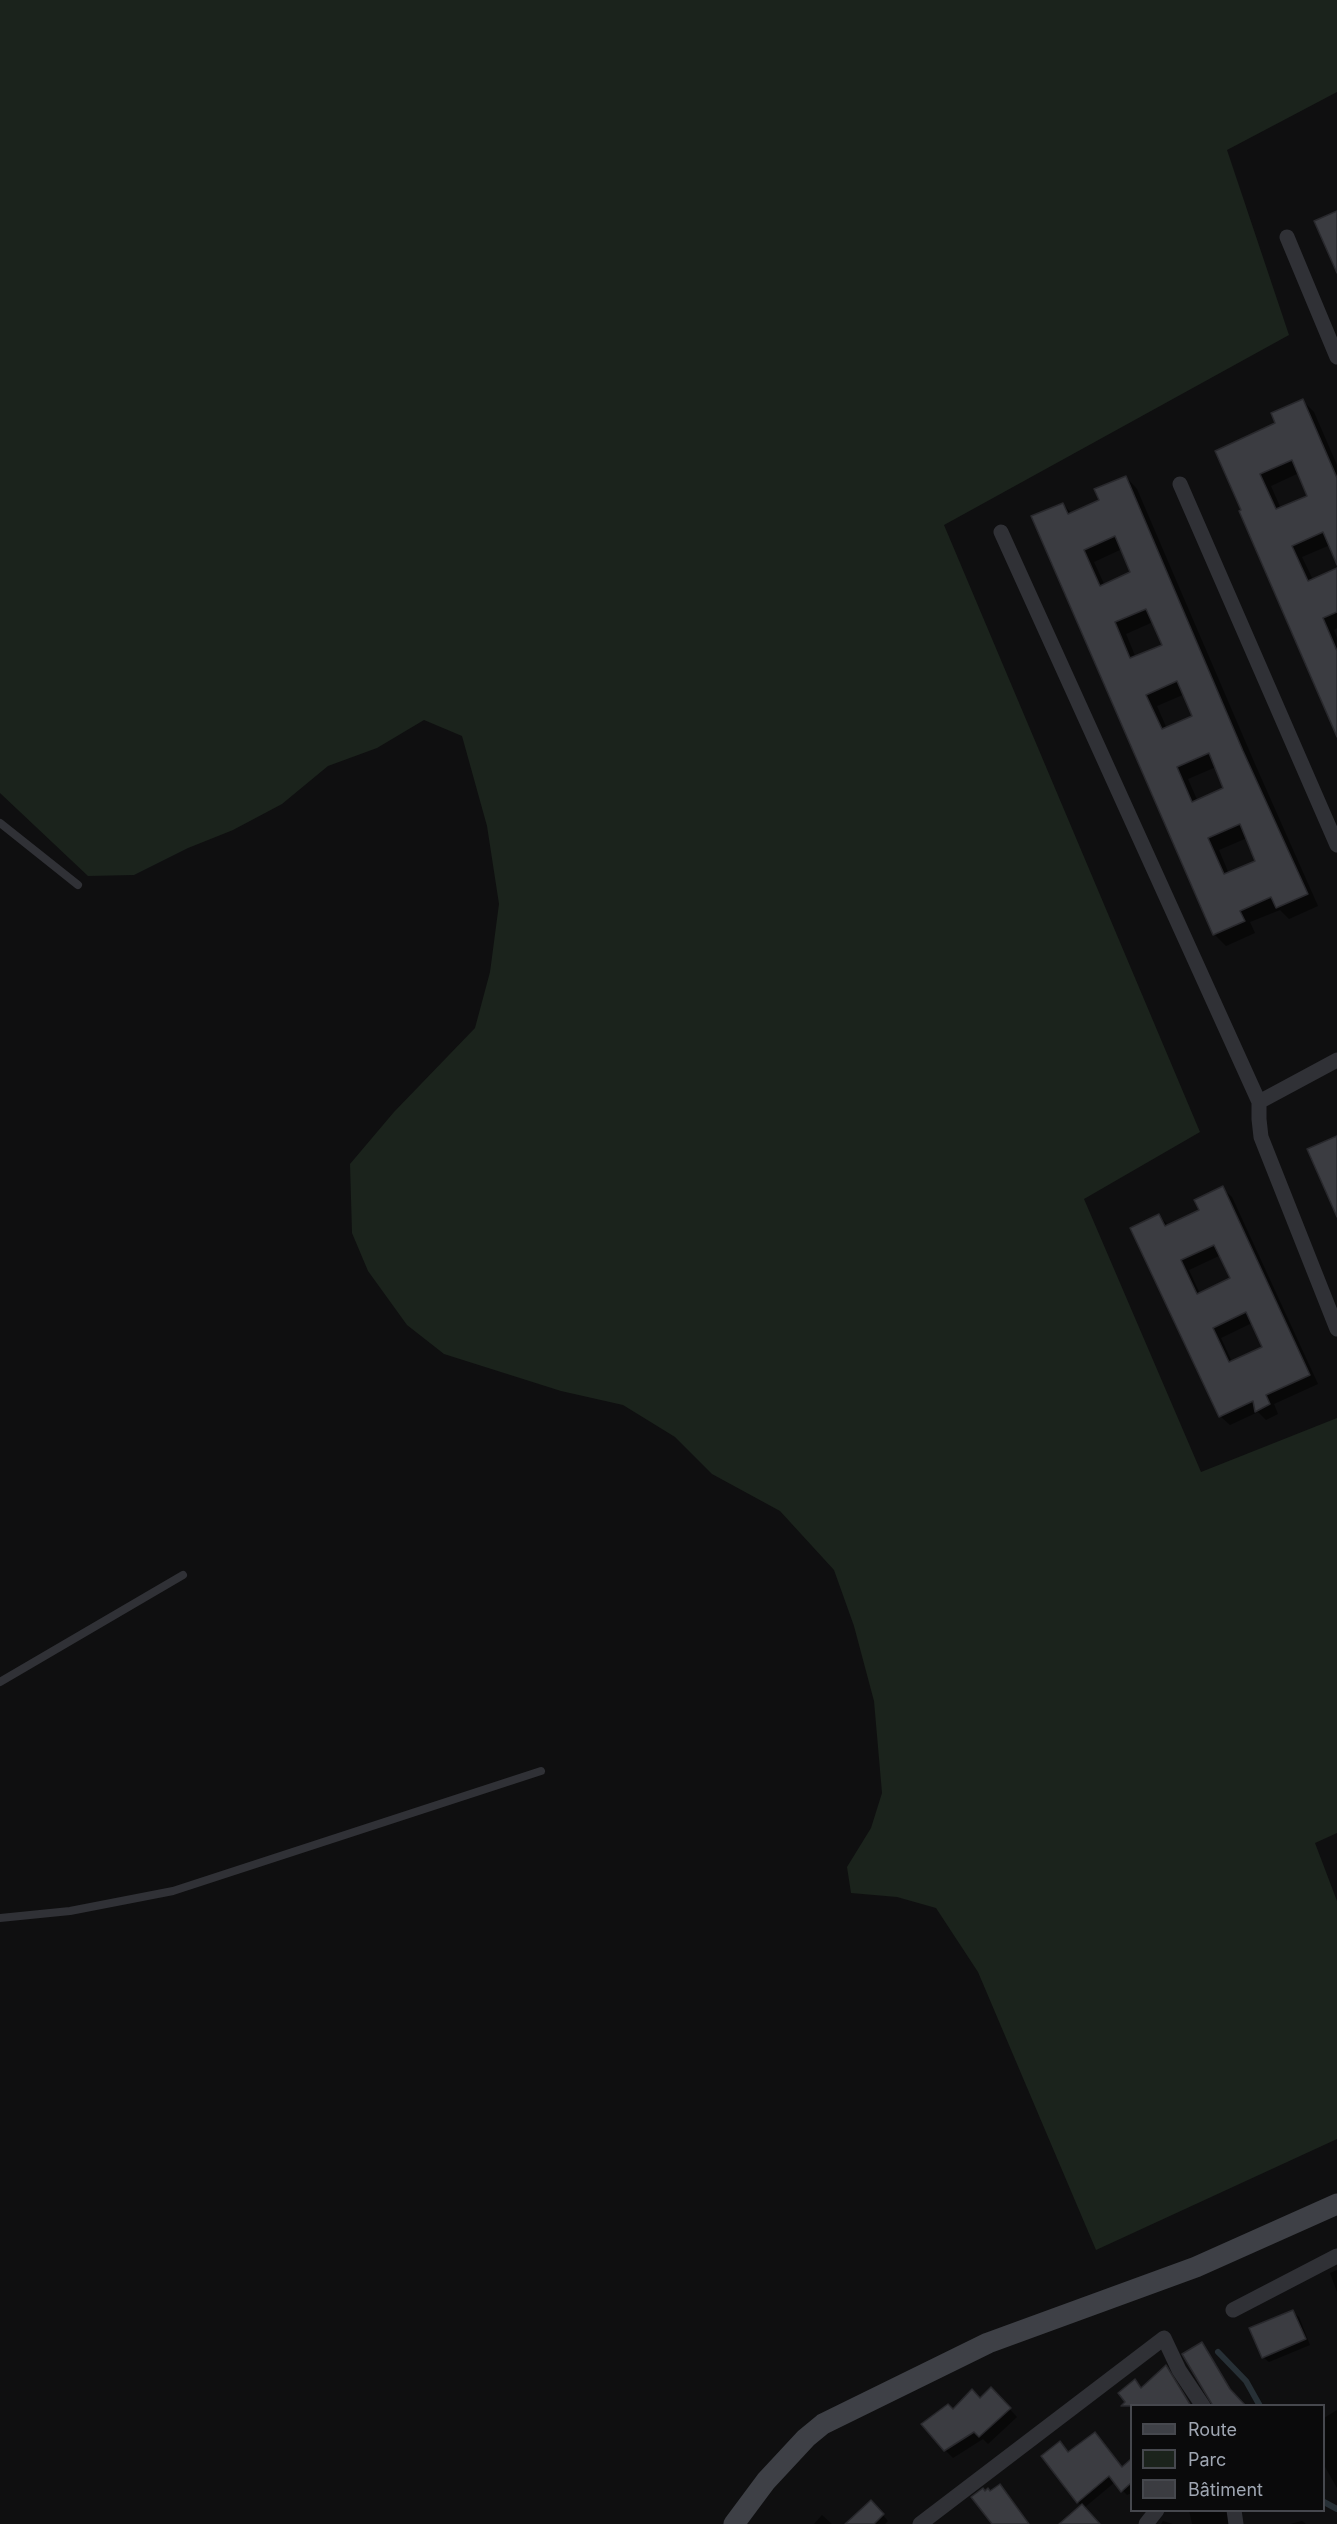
<!DOCTYPE html>
<meta charset="utf-8">
<style>
body{margin:0}
#map{position:relative;width:1337px;height:2524px;overflow:hidden;background:#0f0f10;font-family:Inter,sans-serif}
canvas{display:block}
.legend{position:absolute;left:1130px;top:2404px;width:195px;height:108px;box-sizing:border-box;background:#0a0a0b;border:2px solid #46484e;margin:0;padding:8px 10px;list-style:none;font-size:18px;color:#9fa6b2}
.legend li{display:flex;align-items:center;gap:12px;height:30px}
.legend b{width:30px;border:2px solid #46484e}
</style>
<div id="map">
<canvas width="1337" height="2524"></canvas>
<ul class="legend">
<li><b style="height:8px;background:#3e4046"></b>Route</li>
<li><b style="height:16px;background:#1b231c"></b>Parc</li>
<li><b style="height:16px;background:#3b3c41"></b>Bâtiment</li>
</ul>
</div>
<script>
const context = document.querySelector('canvas').getContext('2d');
context.lineJoin = 'round';
function fill(path, color) { context.fillStyle = color; context.fill(path, 'evenodd'); }
const toPath = rows => new Path2D(rows.map(r => 'M' + r).join(''));
function trace(path, color, width, dash) { context.strokeStyle = color; context.lineWidth = width; context.lineCap = dash ? 'butt' : 'round'; context.setLineDash(dash || []); context.stroke(path); }
const green = toPath([
 [0,0,1337,0,1337,92,1227,150,1289,335,944,525,1200,1132,1084,1199,1201,1472,1337,1418,1337,1833,1315,1843,1337,1901,1337,2139,1096,2250,978,1972,936,1908,897,1897,851,1893,847,1867,871,1828,882,1793,874,1701,854,1626,834,1570,780,1511,712,1474,675,1437,623,1405,561,1391,444,1354,407,1325,368,1271,352,1233,350,1164,394,1112,475,1028,490,972,499,904,487,826,462,736,424,720,377,748,328,766,282,804,233,830,188,848,134,875,88,876,0,793]
]);
const shadow = toPath([
 [1303,401,1314,412,1337,465,1337,562,1330,545,1302,557,1313,580,1337,570,1337,628,1334,630,1337,638,1337,734,1241,512,1277,424],
 [1299,473,1309,497,1281,509,1271,486],
 [1126,477,1137,489,1255,764,1318,906,1289,919,1280,910,1250,922,1255,933,1226,946,1214,934,1063,504,1072,514,1101,501],
 [1122,549,1132,573,1105,586,1094,562],
 [1153,622,1164,646,1136,658,1126,634],
 [1185,694,1194,717,1167,729,1157,706],
 [1216,767,1225,789,1198,802,1188,779],
 [1247,838,1257,861,1229,874,1219,850],
 [1222,1188,1232,1197,1318,1384,1274,1404,1278,1414,1266,1420,1258,1412,1230,1425,1220,1416,1159,1216,1169,1226,1201,1211],
 [1221,1255,1232,1279,1200,1294,1189,1270],
 [1252,1323,1264,1348,1232,1362,1221,1338],
 [1337,2270,1337,2292,1330,2273],
 [1293,2312,1299,2317,1310,2345,1269,2362,1263,2357],
 [1202,2344,1207,2350,1240,2406],
 [1166,2367,1192,2406,1132,2406,1132,2409,1120,2393,1135,2381,1142,2389],
 [991,2389,1017,2417,988,2444,983,2439,953,2458,945,2450,953,2411,980,2399],
 [1337,2410,1337,2488,1324,2465,1324,2418],
 [1095,2434,1123,2468,1132,2461,1132,2493,1127,2495,1115,2482,1084,2508,1078,2502,1060,2443,1069,2453],
 [1000,2486,1008,2494,1030,2524,994,2524,985,2492,990,2493],
 [871,2502,888,2521,885,2524,854,2524],
 [1189,2510,1227,2510,1230,2524,1192,2524],
 [822,2515,832,2524,814,2524],
 [1163,2521,1173,2524,1161,2524],
 [1302,2521,1306,2524,1290,2524]
]);
const stream = toPath([
 [1218,2352,1246,2381,1260,2406],
 [1324,2502,1337,2509]
]);
const building = toPath([
 [1337,211,1337,273,1314,221,1337,211],
 [1303,399,1337,478,1337,565,1323,532,1292,546,1308,581,1337,568,1337,612,1323,618,1337,651,1337,737,1239,511,1241,510,1215,451,1275,423,1271,413,1303,399],
 [1292,460,1307,496,1276,509,1260,474,1292,460],
 [1126,476,1243,751,1308,894,1276,908,1271,897,1240,911,1245,921,1213,935,1031,516,1063,503,1068,514,1099,500,1094,489,1126,476],
 [1115,536,1130,572,1100,586,1084,550,1115,536],
 [1146,609,1162,645,1130,658,1115,622,1146,609],
 [1177,681,1192,716,1162,729,1146,695,1177,681],
 [1209,753,1223,788,1192,802,1177,767,1209,753],
 [1240,824,1255,861,1224,874,1208,838,1240,824],
 [1337,1136,1337,1217,1307,1149,1337,1136],
 [1223,1186,1310,1375,1266,1395,1270,1404,1255,1412,1253,1401,1219,1417,1130,1228,1159,1214,1165,1226,1199,1210,1194,1200,1223,1186],
 [1214,1245,1230,1278,1197,1294,1181,1260,1214,1245],
 [1246,1312,1262,1347,1229,1362,1213,1328,1246,1312],
 [1293,2310,1306,2339,1262,2358,1249,2328,1293,2310],
 [1202,2342,1230,2389,1246,2406,1213,2406,1182,2354,1202,2342],
 [1166,2365,1191,2406,1121,2406,1125,2402,1118,2393,1135,2379,1141,2388,1166,2365],
 [991,2387,1011,2408,979,2437,974,2432,944,2451,921,2424,948,2404,953,2409,972,2389,980,2398,991,2387],
 [1095,2432,1122,2467,1131,2459,1131,2483,1121,2492,1109,2476,1077,2503,1041,2456,1060,2441,1068,2452,1095,2432],
 [1000,2484,1029,2524,992,2524,971,2497,983,2488,985,2491,988,2488,990,2491,1000,2484],
 [871,2500,884,2514,874,2524,845,2524,871,2500],
 [1082,2504,1100,2524,1059,2524,1082,2504]
]);
const lane = toPath([
 [0,823,78,885],
 [0,1682,183,1575],
 [0,1918,70,1911,173,1891,541,1771]
]);
const street = toPath([
 [1287,237,1337,357],
 [1180,484,1337,845],
 [1001,532,1259,1102],
 [1337,1060,1259,1102,1259,1119,1261,1137,1337,1329],
 [1233,2310,1337,2256],
 [1234,2510,1236,2524],
 [920,2524,1164,2338,1179,2370,1203,2406],
 [1146,2524,1157,2510]
]);
const secondary = toPath([
 [734,2524,766,2481,806,2438,823,2424,988,2343,1196,2267,1337,2204]
]);
fill(green, '#1b231c');
fill(shadow, '#0007');
trace(stream, '#273036', 6);
fill(building, '#3b3c41');
trace(building, '#29292d', 1.5);
trace(lane, '#303136', 8);
trace(street, '#303136', 15);
trace(secondary, '#3e4046', 21);
</script>
